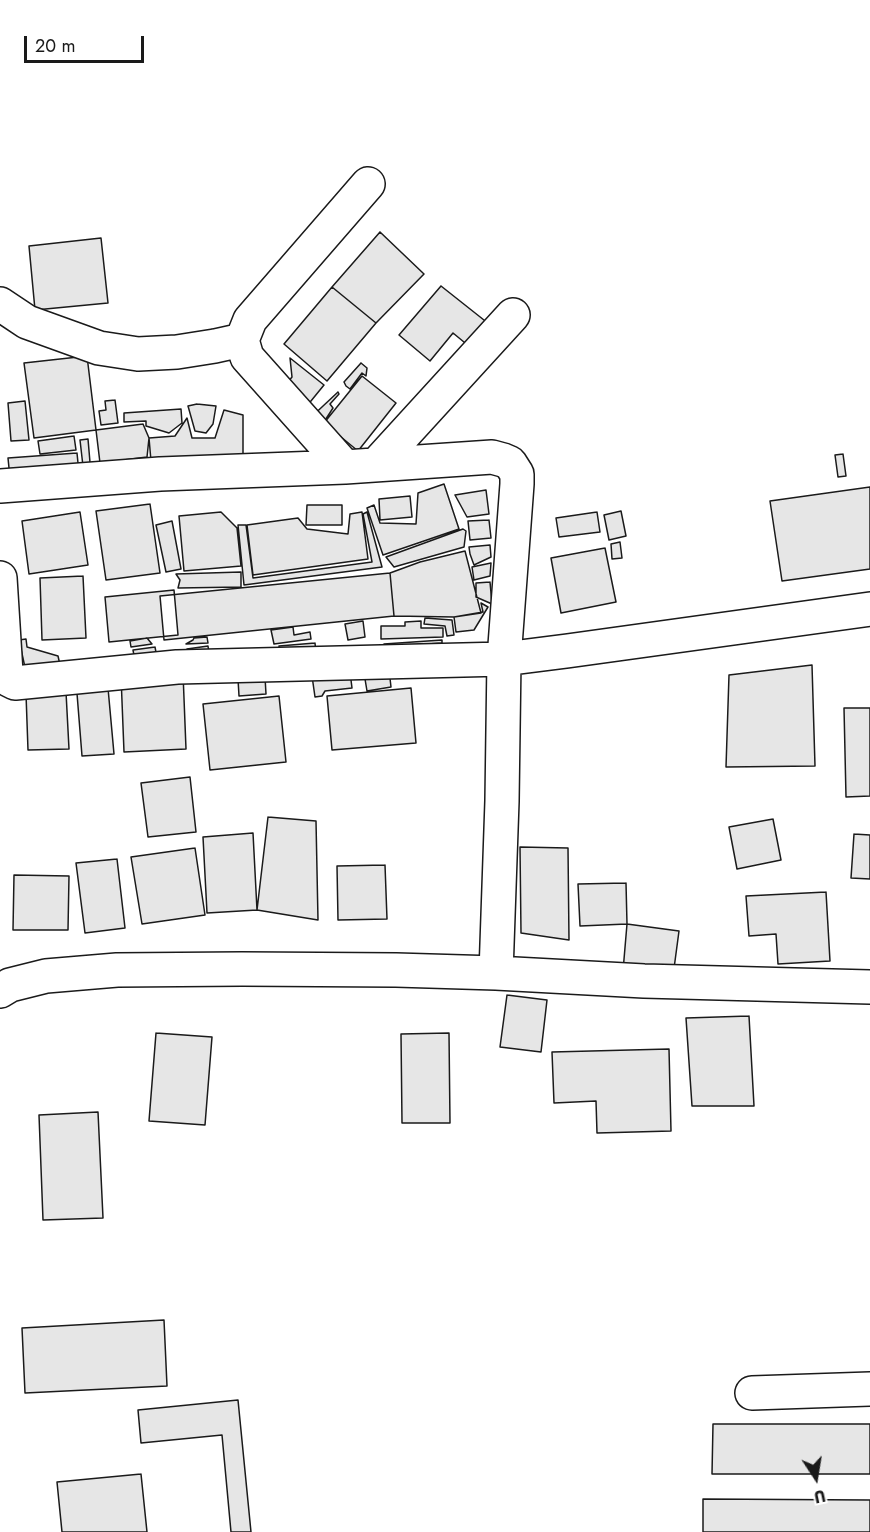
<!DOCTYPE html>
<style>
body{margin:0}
#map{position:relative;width:870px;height:1532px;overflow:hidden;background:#fff;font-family:Jost,sans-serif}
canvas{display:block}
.north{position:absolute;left:786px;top:1448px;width:60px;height:60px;-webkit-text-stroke:4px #fff;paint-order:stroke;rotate:168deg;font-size:16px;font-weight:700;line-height:24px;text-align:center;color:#1a1a1a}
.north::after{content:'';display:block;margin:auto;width:21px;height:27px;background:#1a1a1a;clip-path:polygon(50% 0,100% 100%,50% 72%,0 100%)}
.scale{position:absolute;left:24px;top:36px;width:120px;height:27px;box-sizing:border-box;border:3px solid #1a1a1a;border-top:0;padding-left:8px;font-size:18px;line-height:21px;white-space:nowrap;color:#1a1a1a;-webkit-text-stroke:4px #fff;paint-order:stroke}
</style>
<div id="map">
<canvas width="870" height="1532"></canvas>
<div class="north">U</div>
<div class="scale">20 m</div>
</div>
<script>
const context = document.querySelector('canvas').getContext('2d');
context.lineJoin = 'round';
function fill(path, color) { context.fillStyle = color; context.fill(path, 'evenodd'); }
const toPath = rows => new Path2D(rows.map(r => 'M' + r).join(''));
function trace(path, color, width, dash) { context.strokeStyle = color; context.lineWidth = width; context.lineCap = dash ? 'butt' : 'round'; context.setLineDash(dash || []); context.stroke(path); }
const building = toPath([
 [380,232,424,274,376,323,332,287,380,232],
 [101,238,108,303,35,310,29,246,101,238],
 [441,286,489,324,470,347,453,333,430,361,399,335,441,286],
 [332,287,376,323,327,381,284,344,332,287],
 [87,356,96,430,34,438,24,363,87,356],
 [290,358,324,385,302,412,279,393,292,377,290,358],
 [361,363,367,368,366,376,362,373,350,389,346,386,344,382,361,363],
 [362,376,396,403,358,451,324,423,362,376],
 [338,392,339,394,330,404,333,408,322,425,307,421,338,392],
 [115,400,118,423,101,425,99,411,106,410,105,401,115,400],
 [25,401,29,440,11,441,8,403,25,401],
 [197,404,216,406,213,424,206,433,195,431,188,406,197,404],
 [181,409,182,423,169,433,146,426,146,421,124,422,124,413,181,409],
 [224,410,243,415,243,455,151,461,149,438,175,436,187,418,192,438,215,438,224,410],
 [143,424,149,438,147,457,100,463,96,430,143,424],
 [74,436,76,450,40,454,38,441,74,436],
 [88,439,91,474,84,475,80,440,88,439],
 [77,453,79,473,10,478,8,458,77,453],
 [843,454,846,476,838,477,835,455,843,454],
 [444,484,459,529,383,555,367,508,374,505,380,523,416,524,418,493,444,484],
 [870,487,870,569,782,581,770,501,870,487],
 [486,490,489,514,467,517,455,495,486,490],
 [410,496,412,517,380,520,379,499,410,496],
 [150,504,160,573,106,580,96,511,150,504],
 [307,505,342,505,342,525,306,525,307,505],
 [621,511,626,536,609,540,604,515,621,511],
 [80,512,88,565,29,574,22,521,80,512],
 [221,512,237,528,241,566,184,571,179,516,221,512],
 [362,512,368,559,253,575,247,525,298,518,307,529,348,534,350,514,362,512],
 [367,512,382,567,244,585,238,525,246,525,253,578,372,562,363,514,367,512],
 [597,512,600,532,559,537,556,518,597,512],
 [489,520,491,538,470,540,468,521,489,520],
 [172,521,181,569,166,572,156,525,172,521],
 [463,529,466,531,464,547,394,567,386,557,463,529],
 [620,542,622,558,612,559,611,544,620,542],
 [490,545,491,557,474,565,470,554,469,547,490,545],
 [605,548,616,602,561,613,551,558,605,548],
 [465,551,481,613,454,617,394,616,390,573,420,562,465,551],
 [491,563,490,576,474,580,472,567,491,563],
 [241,572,241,587,178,588,180,580,176,574,241,572],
 [390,573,394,616,164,640,160,596,390,573],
 [83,576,86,638,42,640,40,578,83,576],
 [490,582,492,604,476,597,476,583,490,582],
 [174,590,178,635,109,642,105,597,174,590],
 [481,603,488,607,474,630,456,632,454,617,483,612,481,603],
 [425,618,452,620,454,635,447,636,445,626,424,624,425,618],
 [363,621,365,637,348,640,345,624,363,621],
 [421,621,421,628,443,628,443,637,381,639,381,626,405,626,405,622,421,621],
 [293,627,294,635,310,632,311,639,274,644,271,630,293,627],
 [207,637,208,643,186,644,193,640,194,638,207,637],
 [147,638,152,644,131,647,130,641,147,638],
 [26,639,27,647,58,656,60,665,26,672,19,640,26,639],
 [442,640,442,643,384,647,384,644,442,640],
 [315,643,316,653,280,655,279,646,315,643],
 [208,646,210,660,189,662,187,649,208,646],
 [155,647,158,663,136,666,133,650,155,647],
 [812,665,815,766,726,767,729,675,812,665],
 [389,670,391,687,367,691,364,673,389,670],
 [350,672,352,688,325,691,322,696,315,697,312,676,350,672],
 [183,673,186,749,124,752,121,676,183,673],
 [107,677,114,754,82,756,76,681,107,677],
 [265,677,266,694,239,696,238,679,265,677],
 [411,688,416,743,332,750,327,696,411,688],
 [66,692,69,749,28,750,26,694,66,692],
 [279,696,286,762,210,770,203,704,279,696],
 [844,708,870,708,870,796,846,797,844,708],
 [190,777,196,832,148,837,141,783,190,777],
 [268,817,316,821,318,920,257,910,268,817],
 [773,819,781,860,737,869,729,827,773,819],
 [253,833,257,910,207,913,203,837,253,833],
 [854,834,870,835,870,879,851,878,854,834],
 [520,847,568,848,569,940,521,933,520,847],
 [195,848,205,915,142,924,131,857,195,848],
 [117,859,125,928,85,933,76,863,117,859],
 [385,865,387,919,338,920,337,866,385,865],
 [14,875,69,876,68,930,13,930,14,875],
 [626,883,627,924,580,926,578,884,626,883],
 [826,892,830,961,778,964,776,934,749,936,746,896,826,892],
 [627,924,679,931,673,976,623,971,627,924],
 [507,995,547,1000,541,1052,500,1047,507,995],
 [749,1016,754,1106,692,1106,686,1018,749,1016],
 [156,1033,212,1037,205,1125,149,1121,156,1033],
 [449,1033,450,1123,402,1123,401,1034,449,1033],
 [669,1049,671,1131,597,1133,596,1101,554,1103,552,1052,669,1049],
 [98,1112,103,1218,43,1220,39,1115,98,1112],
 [164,1320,167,1386,25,1393,22,1328,164,1320],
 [238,1400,251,1532,231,1532,222,1435,141,1443,138,1410,238,1400],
 [713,1424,870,1424,870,1474,712,1474,713,1424],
 [141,1474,147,1532,62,1532,57,1482,141,1474],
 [703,1499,870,1500,870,1532,703,1532,703,1499]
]);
const minor = toPath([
 [0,304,27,322,99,348,138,354,177,352,215,346,242,340],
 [376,465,513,315],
 [345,467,247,357,242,340,250,320,368,184],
 [0,486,160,474,345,467,492,457,503,460,510,463,517,474,517,484,504,659,177,667,15,683,9,680,6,673,0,578],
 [496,973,644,981,870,987],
 [0,991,10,985,46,976,117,970,242,969,396,970,496,973,502,801,504,659,567,651,870,609],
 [752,1393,870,1389]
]);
fill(building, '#e6e6e6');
trace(building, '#1a1a1a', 1.5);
trace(minor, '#1a1a1a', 36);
trace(minor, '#fff', 33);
</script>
